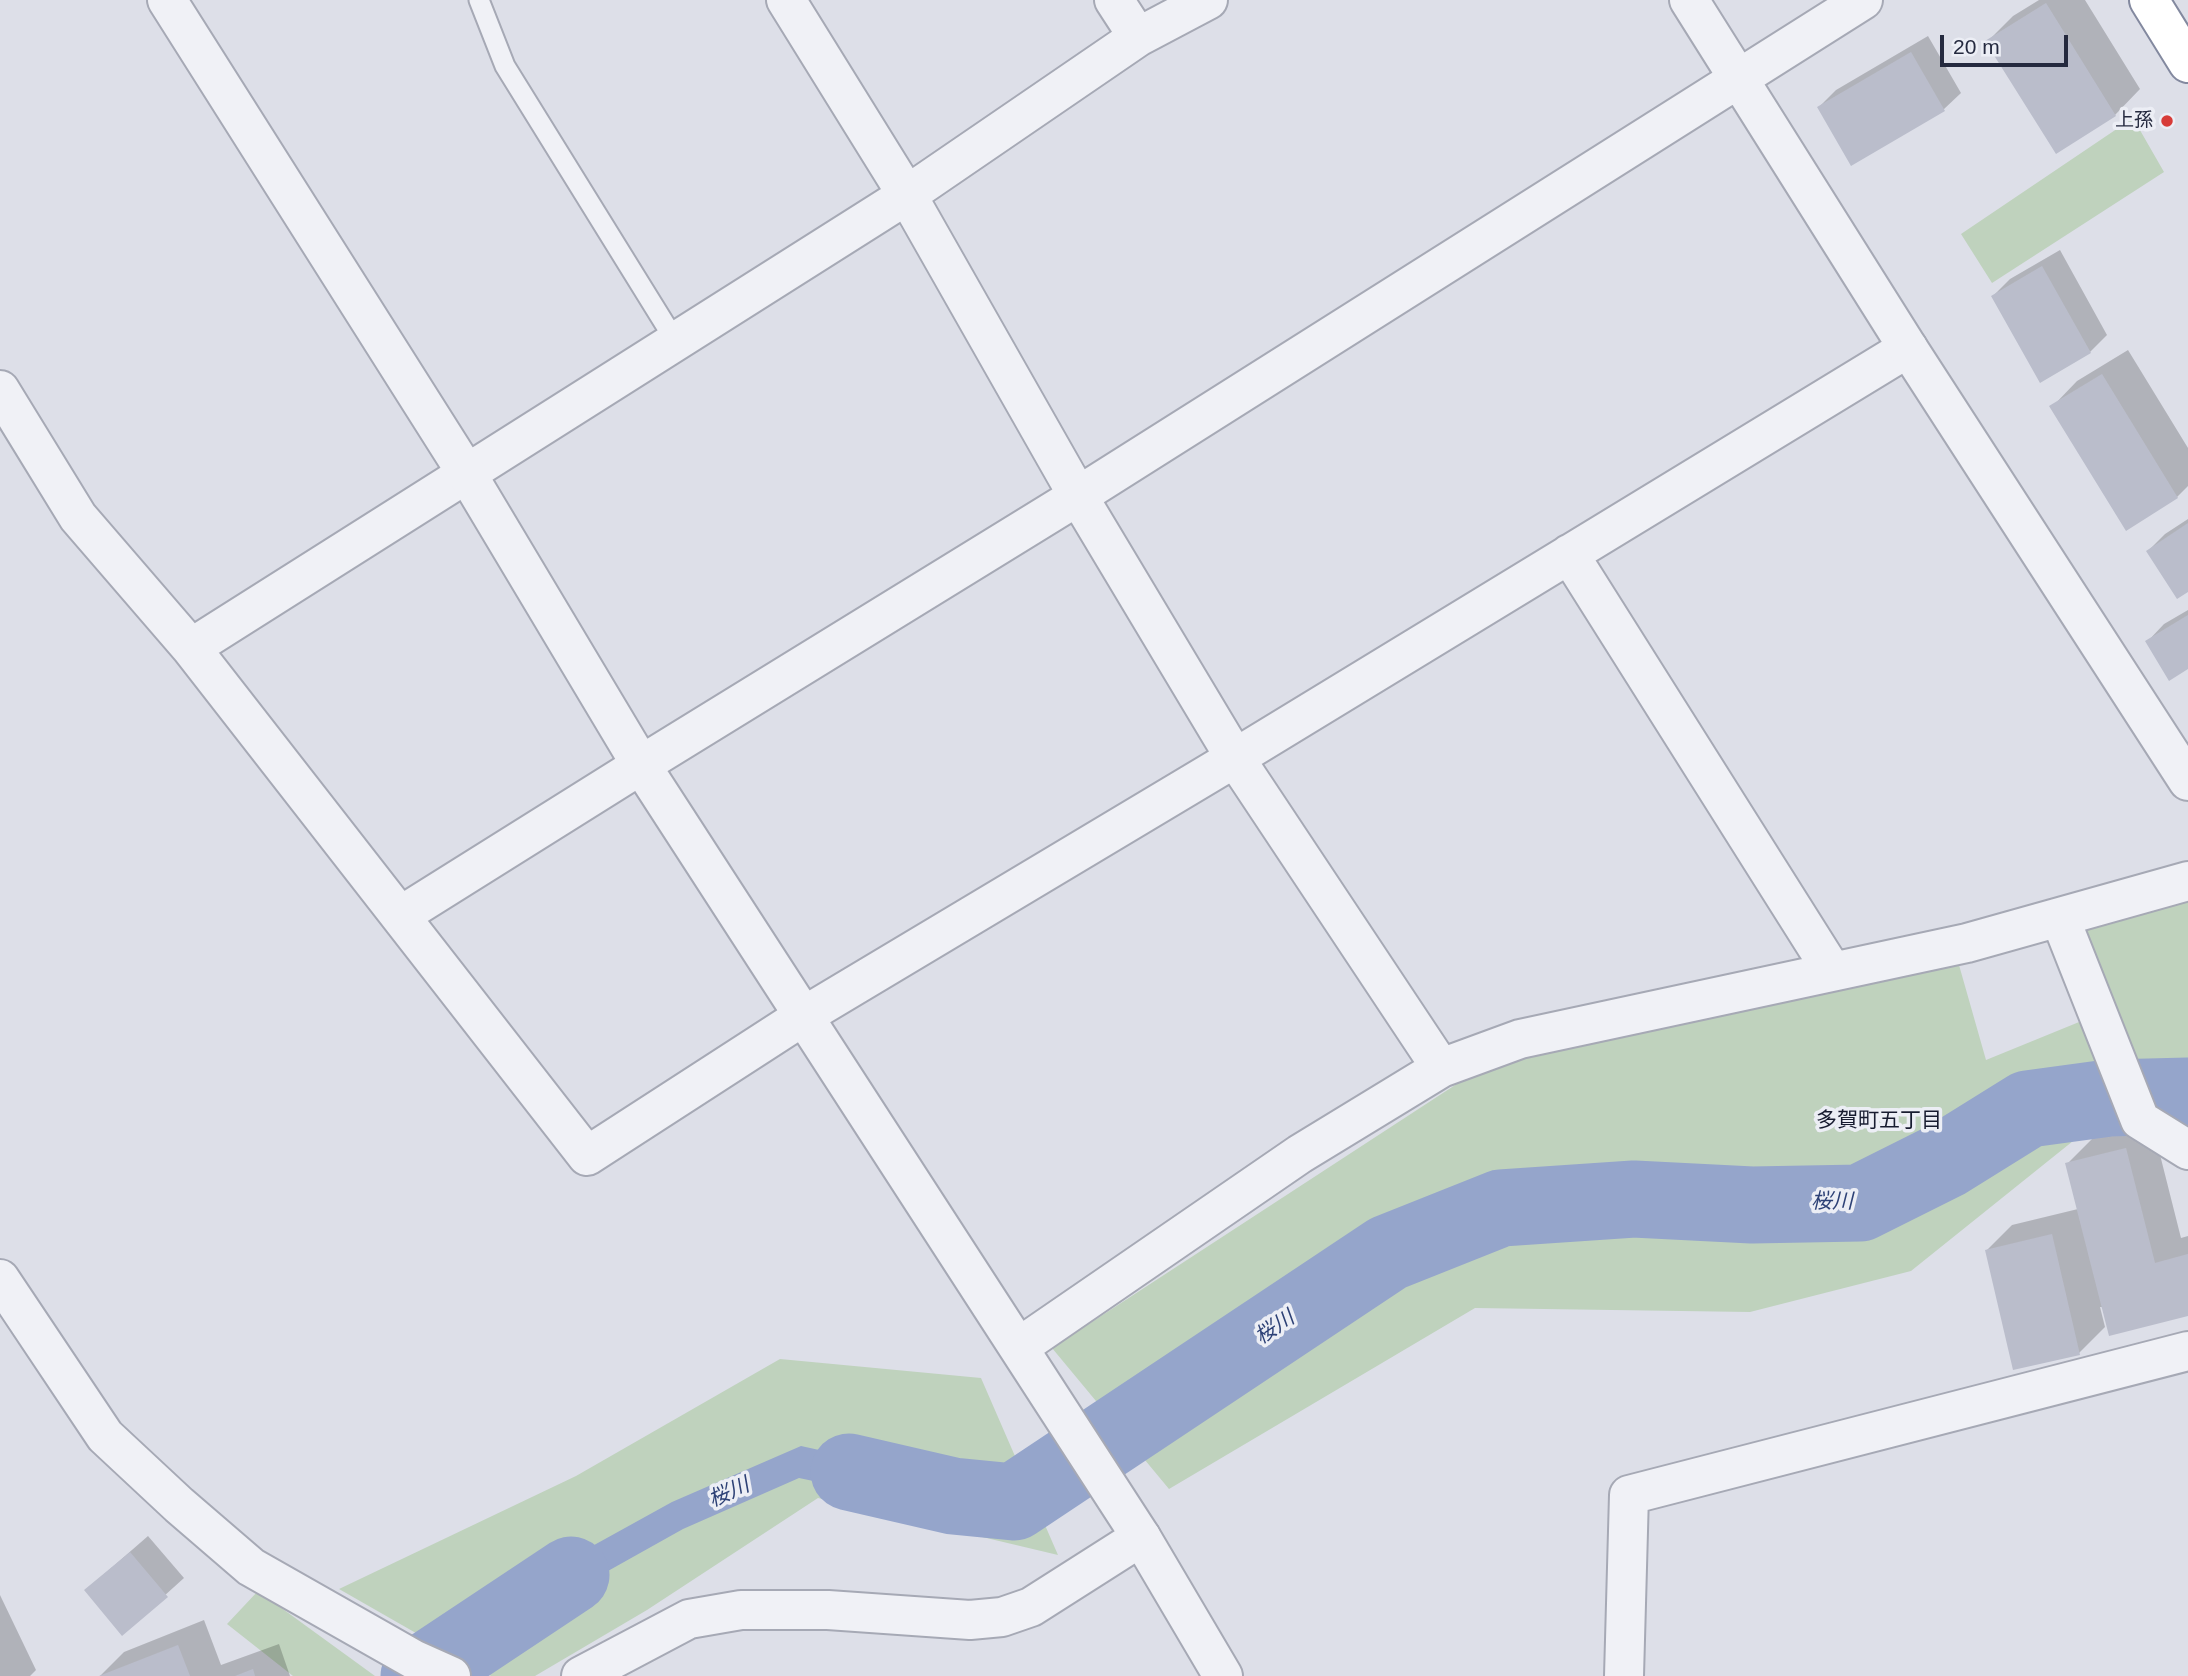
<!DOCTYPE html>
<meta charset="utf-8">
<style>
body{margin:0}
#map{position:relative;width:2188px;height:1676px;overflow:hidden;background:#dddfe8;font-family:Helvetica,sans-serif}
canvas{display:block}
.scale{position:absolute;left:1940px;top:35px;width:128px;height:32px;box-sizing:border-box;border:4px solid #252a3f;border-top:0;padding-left:9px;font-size:21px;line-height:24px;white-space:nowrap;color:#252a3f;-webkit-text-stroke:5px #eceef5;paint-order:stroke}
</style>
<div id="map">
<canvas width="2188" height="1676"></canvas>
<div class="scale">20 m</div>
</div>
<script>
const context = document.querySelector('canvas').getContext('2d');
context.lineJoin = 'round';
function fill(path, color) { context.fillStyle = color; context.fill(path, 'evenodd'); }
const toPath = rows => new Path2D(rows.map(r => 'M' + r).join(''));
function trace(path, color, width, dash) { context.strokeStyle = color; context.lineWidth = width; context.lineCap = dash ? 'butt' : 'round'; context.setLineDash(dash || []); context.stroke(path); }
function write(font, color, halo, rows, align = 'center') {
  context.font = font + ' Helvetica,"Noto Sans JP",sans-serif'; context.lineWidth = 7; context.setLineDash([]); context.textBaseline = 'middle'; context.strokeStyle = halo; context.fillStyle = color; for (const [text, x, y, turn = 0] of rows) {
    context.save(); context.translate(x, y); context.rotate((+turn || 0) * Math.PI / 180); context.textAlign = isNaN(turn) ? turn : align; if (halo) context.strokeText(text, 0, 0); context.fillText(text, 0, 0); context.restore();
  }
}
const green = toPath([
 [2133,118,2164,172,1992,283,1961,234],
 [2188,888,2188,1138,2088,1129,1911,1271,1750,1312,1475,1308,1169,1489,1052,1348,1492,1061,1959,965,1986,1060,2084,1020,2078,931],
 [780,1359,981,1378,1058,1555,818,1498,647,1610,535,1676,491,1676,339,1589,576,1476],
 [258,1591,375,1676,293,1676,227,1624]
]);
const water = toPath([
 [801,1446,955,1480,952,1510,799,1478,683,1529,574,1590,492,1646,478,1622,558,1565,672,1502]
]);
const shadow = toPath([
 [2039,0,2085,0,2140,89,2115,115,1987,42,2013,16],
 [1928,36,1961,93,1943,110,1819,107,1836,90],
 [2060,250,2107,335,2090,352,2041,380,1993,296,2010,279],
 [2128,350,2188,448,2188,486,2177,497,2052,407,2077,381],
 [2188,519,2188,590,2148,551,2165,534],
 [2188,610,2188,667,2147,642,2164,624],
 [2152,1123,2181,1238,2188,1236,2188,1314,2100,1307,2105,1327,2079,1353,1986,1251,2012,1225,2078,1209,2067,1164,2093,1138],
 [148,1536,184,1578,122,1634,86,1590],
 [0,1595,36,1670,30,1676,0,1676],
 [204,1620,221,1665,279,1644,290,1676,100,1676,124,1652]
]);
const river = toPath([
 [849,1472,953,1496,1014,1502,1388,1253,1501,1208,1634,1199,1752,1205,1860,1203,1946,1160,2028,1109,2109,1098,2188,1096],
 [419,1676,571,1575]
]);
const building = toPath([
 [2046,3,2116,116,2056,154,1985,41],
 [1911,52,1945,111,1851,166,1817,107],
 [2042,266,2091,353,2040,383,1991,296],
 [2102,374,2178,498,2126,531,2049,406],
 [2188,523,2188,592,2177,599,2146,551],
 [2188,615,2188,669,2169,681,2145,641],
 [2126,1148,2155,1263,2188,1254,2188,1316,2109,1336,2065,1163],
 [2052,1234,2080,1355,2013,1370,1985,1250],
 [130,1552,168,1597,122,1636,84,1590],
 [178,1645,190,1676,99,1676],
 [253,1669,255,1676,235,1676]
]);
const service = toPath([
 [479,0,505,66,676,342]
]);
const minor = toPath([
 [786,0,907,195,1078,496,1235,758,1441,1068],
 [1114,0,1138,37],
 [0,390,78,517,191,648,907,195,1138,37,1208,0],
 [1569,554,1832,971],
 [191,648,587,1156,802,1017,1235,758,1908,348],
 [400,916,641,765],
 [2060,918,2140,1120,2188,1150],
 [0,1279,105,1436,179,1505,251,1567,413,1659,451,1676],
 [1019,1347,1300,1154,1441,1068,1520,1039,1967,943,2188,881],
 [581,1676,689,1619,741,1610,828,1610,970,1620,1002,1617,1031,1607,1141,1537],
 [1624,1676,1629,1495,2188,1351]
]);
const tertiary = toPath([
 [167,0,467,474,641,765,1141,1537,1223,1676],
 [1689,0,1908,348,2188,781],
 [641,765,1078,496,1863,0]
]);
const trunk = toPath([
 [2149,0,2188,63]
]);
const markers = [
 [2167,121,7,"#d73b38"]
];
const poiNames = [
 ["上孫",2153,121]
];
const neighbourhoodNames = [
 ["多賀町五丁目",1879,1121]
];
const waterNames = [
 ["桜川",1832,1202],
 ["桜川",1275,1328,-34],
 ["桜川",729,1493,-24]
];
fill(green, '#bfd2bd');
fill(water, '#95a5cb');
fill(shadow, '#0003');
trace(river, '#95a5cb', 77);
fill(building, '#babdcb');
trace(service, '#a6a9b5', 23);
trace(minor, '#a6a9b5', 42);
trace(tertiary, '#a6a9b5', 42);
trace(trunk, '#83899f', 42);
trace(service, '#f0f1f6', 19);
trace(minor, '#f0f1f6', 38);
trace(tertiary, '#f0f1f6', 38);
trace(trunk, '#fff', 38);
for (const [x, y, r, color] of markers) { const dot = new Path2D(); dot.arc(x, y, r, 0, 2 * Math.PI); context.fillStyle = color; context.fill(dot); trace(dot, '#eceef5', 2.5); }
write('19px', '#252a3f', '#eceef5', poiNames, 'right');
write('21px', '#181c30', '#eceef5', neighbourhoodNames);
write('italic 21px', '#2d4176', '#eceef5', waterNames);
</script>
